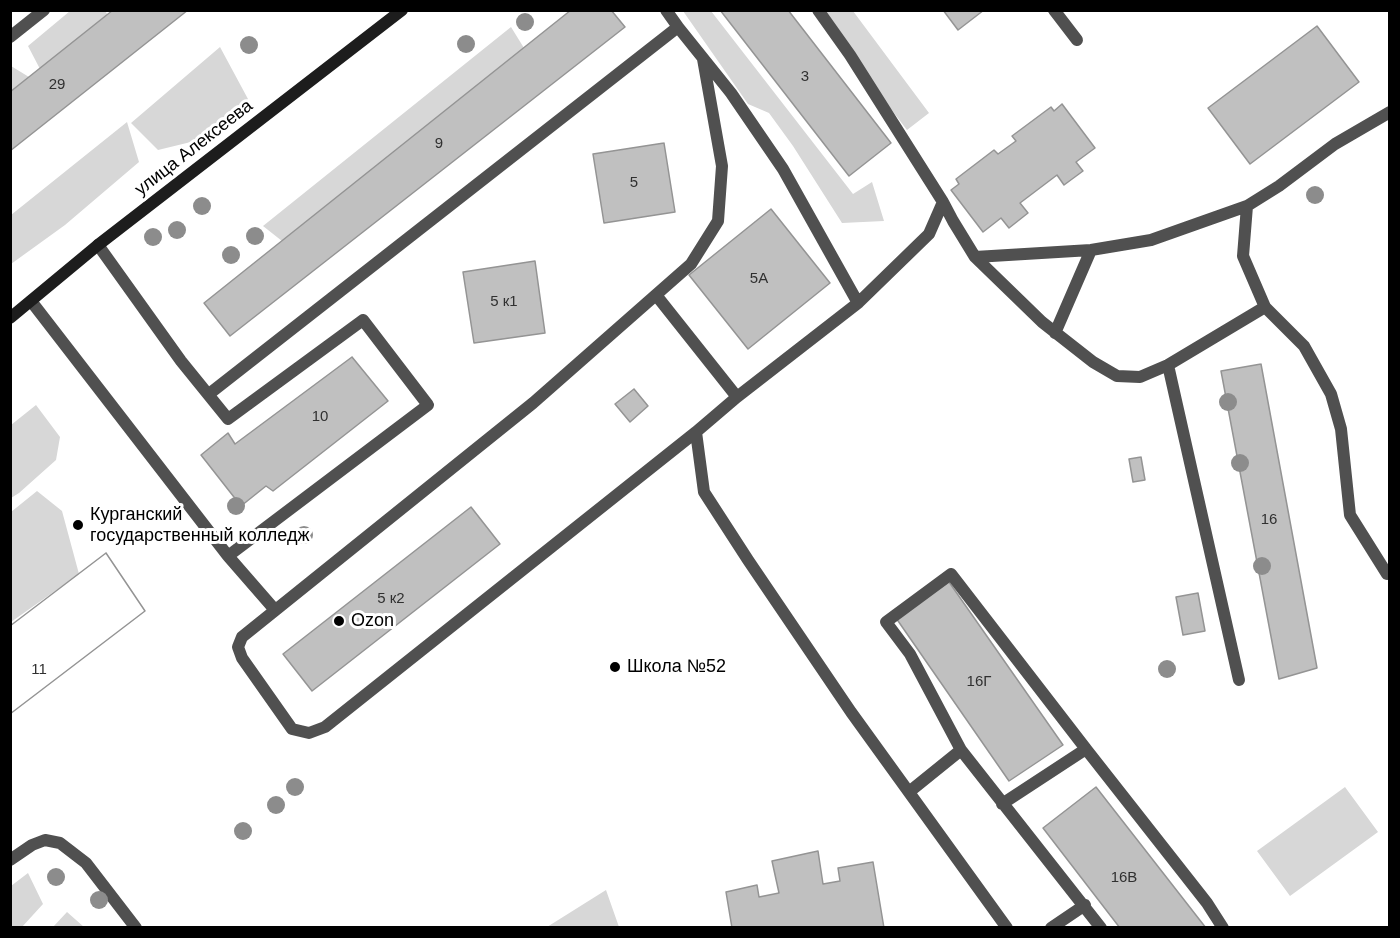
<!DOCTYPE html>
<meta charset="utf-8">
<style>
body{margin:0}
#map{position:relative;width:1400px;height:938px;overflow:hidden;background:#fff;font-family:Helvetica,sans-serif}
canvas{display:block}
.frame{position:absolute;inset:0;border:12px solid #000;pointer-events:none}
</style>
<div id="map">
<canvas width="1400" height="938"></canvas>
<div class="frame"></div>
</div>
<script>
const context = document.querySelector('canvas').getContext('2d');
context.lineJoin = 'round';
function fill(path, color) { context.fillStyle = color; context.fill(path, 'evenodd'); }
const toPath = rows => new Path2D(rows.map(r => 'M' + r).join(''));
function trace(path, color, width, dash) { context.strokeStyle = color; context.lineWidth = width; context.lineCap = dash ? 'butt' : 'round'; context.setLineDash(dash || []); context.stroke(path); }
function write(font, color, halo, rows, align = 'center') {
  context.font = font + ' Helvetica,sans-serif'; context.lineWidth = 6; context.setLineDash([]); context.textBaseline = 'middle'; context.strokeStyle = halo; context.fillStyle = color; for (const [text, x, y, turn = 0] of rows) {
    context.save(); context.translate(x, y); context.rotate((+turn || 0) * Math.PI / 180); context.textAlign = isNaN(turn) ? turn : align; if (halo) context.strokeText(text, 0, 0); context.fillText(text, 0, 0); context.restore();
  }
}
const green = toPath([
 [70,11,105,11,108,15,40,69,28,46],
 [683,11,711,11,853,194,872,182,884,221,842,223,793,146,769,113,748,104],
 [816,11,853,11,929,113,907,130],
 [511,27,524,48,282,241,263,226],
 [220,47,248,99,199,140,158,150,131,123],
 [11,66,29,77,11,92],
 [127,122,139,162,65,225,11,264,11,215],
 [36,405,60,437,56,460,19,493,11,498,11,425],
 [37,491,62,511,79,574,11,622,11,512],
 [1345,787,1378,832,1290,896,1257,851],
 [28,873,43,904,22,927,11,927,11,886],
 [606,890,619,927,547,927],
 [67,912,84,927,53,927]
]);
const building = toPath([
 [113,10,188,10,10,151,10,92,113,10],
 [571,10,611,10,625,27,230,336,204,303,571,10],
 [720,10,788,10,891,143,849,176,720,10],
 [943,10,984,10,958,30,943,10],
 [1317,26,1359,82,1250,164,1208,108,1317,26],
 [1062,104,1095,148,1076,162,1083,171,1064,185,1057,175,1020,203,1028,213,1009,228,1001,218,983,232,951,190,959,184,956,179,994,150,998,154,1016,141,1012,136,1051,107,1054,111,1062,104],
 [664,143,675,212,604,223,593,154,664,143],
 [771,209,830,283,748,349,689,275,771,209],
 [535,261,545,333,474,343,463,272,535,261],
 [352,357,388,401,273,491,266,486,241,506,201,455,228,433,235,444,352,357],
 [1261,364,1317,668,1279,679,1221,371,1261,364],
 [634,389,648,406,630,422,615,404,634,389],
 [1141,457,1145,480,1133,482,1129,459,1141,457],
 [471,507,500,544,312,691,283,654,471,507],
 [106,553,145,611,10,714,10,626,106,553],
 [106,553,145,611,10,714,10,626,106,553],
 [949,582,1063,745,1009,781,896,618,949,582],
 [1198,593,1205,631,1183,635,1176,597,1198,593],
 [1096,787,1206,928,1120,928,1043,828,1096,787],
 [818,851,823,884,840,881,838,868,873,862,884,928,732,928,726,892,757,885,759,897,779,893,772,861,818,851]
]);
const lane = toPath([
 [818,10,850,55,943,202,929,234,858,303,737,397,696,432,704,492,748,560,851,712,1007,928],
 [1054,10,1077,40],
 [678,27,731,93,783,169,858,303],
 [10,37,44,10],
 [943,202,953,221,975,257,1042,322,1093,362,1117,376,1140,377,1168,365,1265,307],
 [975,257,1091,250,1151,240,1247,206],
 [656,295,737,397],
 [31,301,228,556,428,405,363,320,228,419,181,361,98,245],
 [1055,333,1091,250],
 [1168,365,1239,680],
 [209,394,678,27,666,10],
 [696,432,325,727,309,733,292,729,242,658,238,647,242,637,533,403,691,264,718,221,722,166,703,59],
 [228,556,275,610],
 [1387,574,1350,515,1341,429,1331,394,1304,346,1265,307,1243,256,1247,206,1279,186,1335,144,1390,112],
 [1086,749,951,574,886,622,910,654,961,750,1101,928],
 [909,792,961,750],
 [1002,804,1086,749,1207,903,1223,928],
 [10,860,32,845,45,840,60,843,86,863,136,928],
 [1051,928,1085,905]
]);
const secondary = toPath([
 [10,318,98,245,402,10]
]);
const trees = [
 [525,22],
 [466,44],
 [249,45],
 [1315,195],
 [202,206],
 [177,230],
 [255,236],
 [153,237],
 [231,255],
 [1228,402],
 [1240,463],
 [236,506],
 [304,535],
 [1262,566],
 [1167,669],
 [295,787],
 [276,805],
 [243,831],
 [56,877],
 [99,900]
];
const markers = [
 [78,525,6,"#000"],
 [339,621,6,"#000"],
 [615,667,6,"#000"]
];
const numberNames = [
 ["3",805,77],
 ["29",57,85],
 ["9",439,144],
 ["5",634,183],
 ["5А",759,279],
 ["5 к1",504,302],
 ["10",320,417],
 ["16",1269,520],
 ["5 к2",391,599],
 ["11",39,670],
 ["16Г",979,682],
 ["16В",1124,878]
];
const streetNames = [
 ["улица Алексеева",194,148,-38]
];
const poiNames = [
 ["Курганский",90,515],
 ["государственный колледж",90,536],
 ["Ozon",351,621],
 ["Школа №52",627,667]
];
fill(green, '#d7d7d7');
fill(building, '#c0c0c0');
trace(building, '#949494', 1.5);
trace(lane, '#505050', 12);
trace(secondary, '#1d1d1d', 12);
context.fillStyle = '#8c8c8c';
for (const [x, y] of trees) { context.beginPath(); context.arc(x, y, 9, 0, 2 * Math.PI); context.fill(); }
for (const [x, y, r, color] of markers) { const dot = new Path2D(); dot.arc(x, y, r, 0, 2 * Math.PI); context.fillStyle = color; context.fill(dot); trace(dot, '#fff', 2); }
write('15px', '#303030', null, numberNames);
write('18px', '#000', '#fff', streetNames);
write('18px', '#000', '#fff', poiNames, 'left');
</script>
